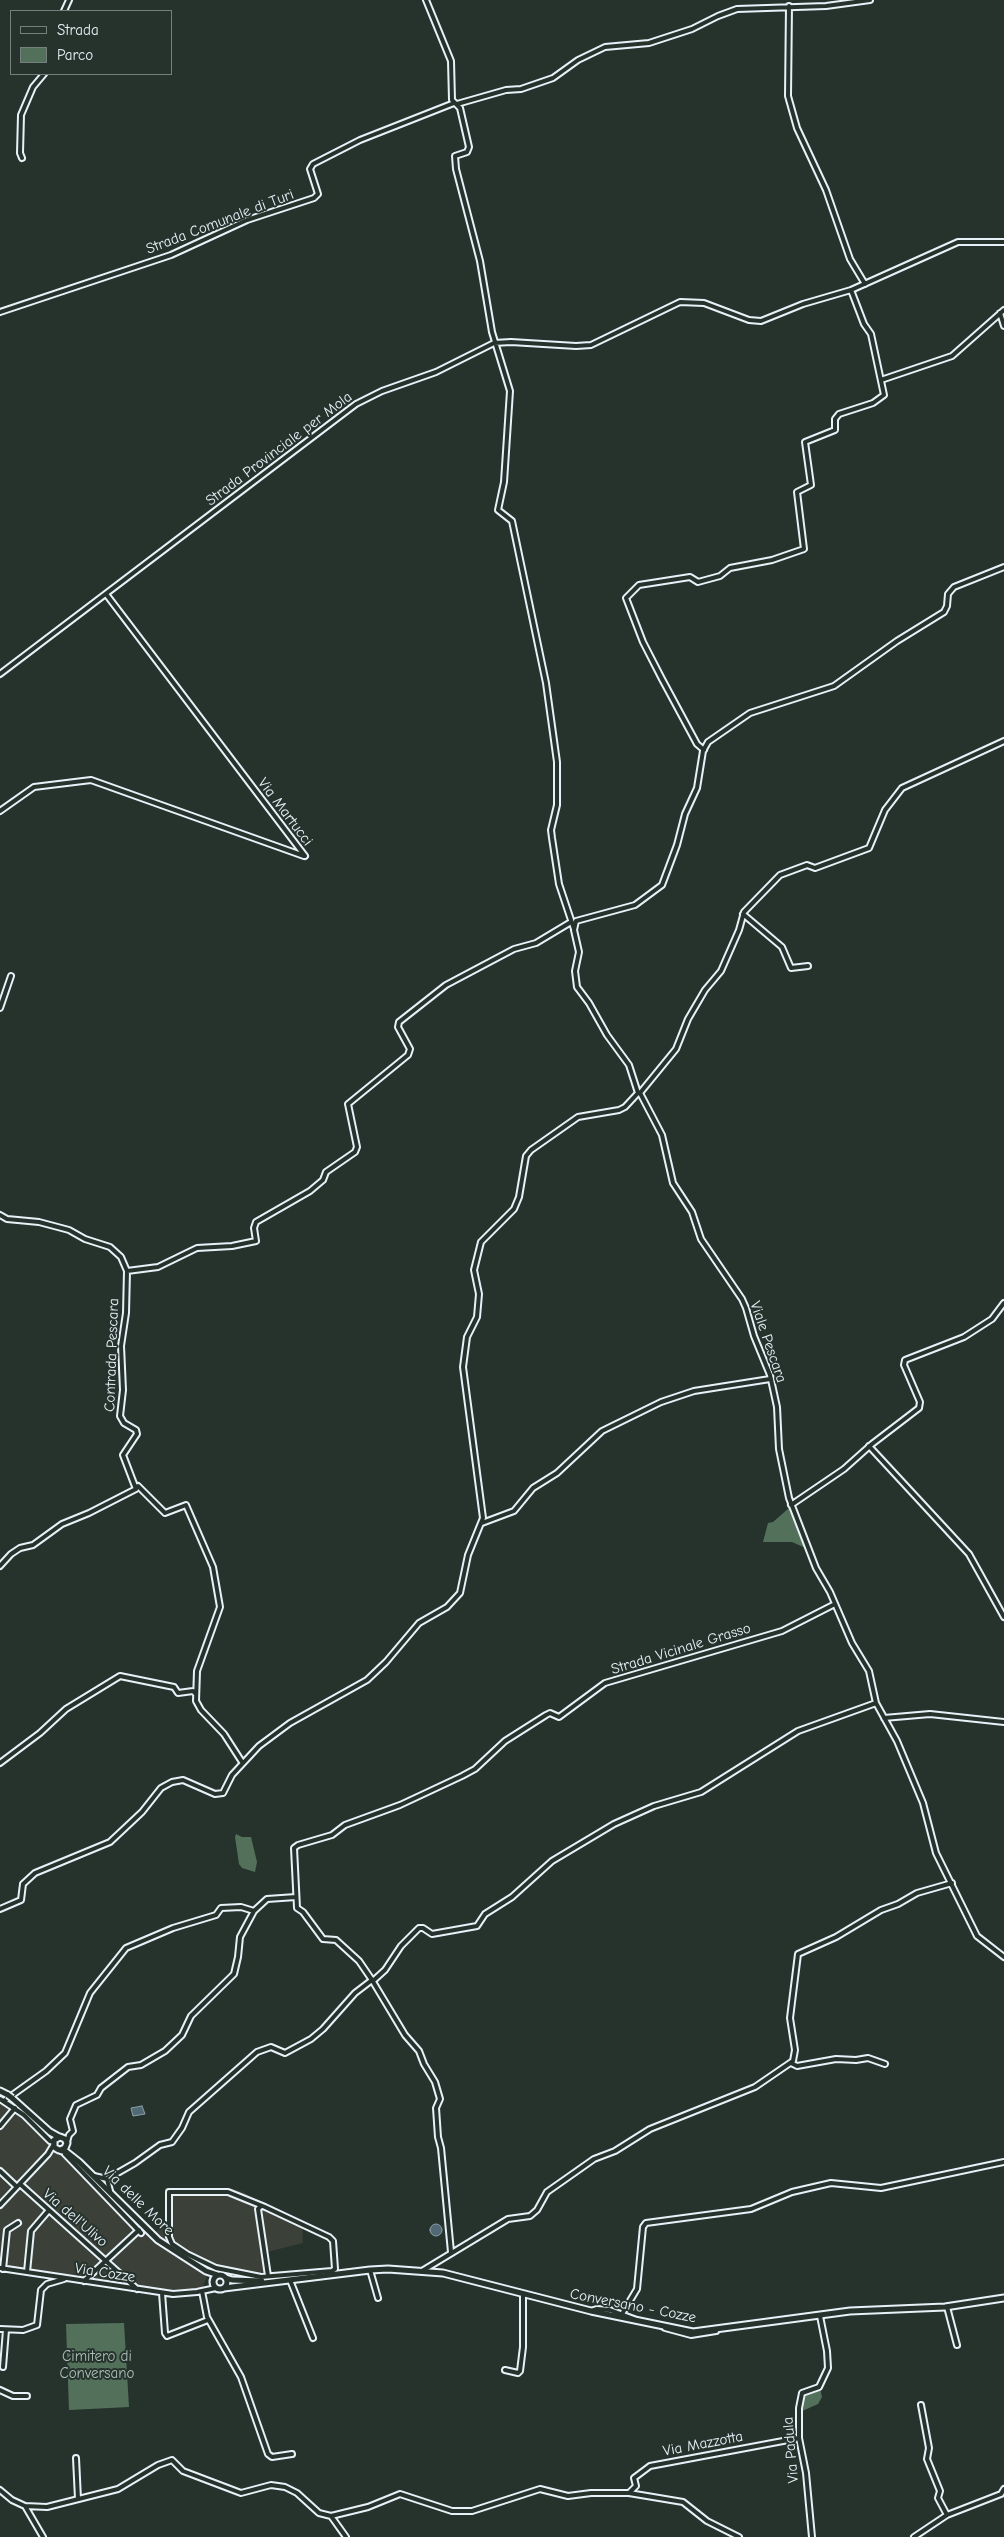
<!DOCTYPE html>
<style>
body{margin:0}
#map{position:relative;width:1004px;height:2537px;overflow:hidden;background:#26332d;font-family:"Comic Neue",sans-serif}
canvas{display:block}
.legend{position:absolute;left:10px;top:10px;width:162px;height:65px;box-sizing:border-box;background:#26332d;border:1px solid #747f7e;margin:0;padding:6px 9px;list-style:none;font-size:15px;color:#e8f1f8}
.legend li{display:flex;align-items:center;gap:10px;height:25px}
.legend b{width:25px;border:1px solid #747f7e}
</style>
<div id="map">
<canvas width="1004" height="2537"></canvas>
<ul class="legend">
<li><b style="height:6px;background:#26332d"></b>Strada</li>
<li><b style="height:14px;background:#53715a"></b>Parco</li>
</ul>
</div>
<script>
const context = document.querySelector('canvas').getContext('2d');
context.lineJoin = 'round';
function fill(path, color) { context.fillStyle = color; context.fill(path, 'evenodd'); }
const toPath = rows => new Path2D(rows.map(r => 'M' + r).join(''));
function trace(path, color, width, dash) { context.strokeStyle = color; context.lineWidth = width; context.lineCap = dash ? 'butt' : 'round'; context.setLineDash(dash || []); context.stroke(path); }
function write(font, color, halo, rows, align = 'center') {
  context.font = font + ' "Comic Neue",sans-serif'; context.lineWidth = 4; context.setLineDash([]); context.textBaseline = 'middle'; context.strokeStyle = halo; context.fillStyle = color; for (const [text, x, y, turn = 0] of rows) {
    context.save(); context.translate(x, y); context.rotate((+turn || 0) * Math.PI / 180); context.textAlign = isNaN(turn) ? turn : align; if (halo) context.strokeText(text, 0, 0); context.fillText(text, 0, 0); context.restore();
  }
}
const built = toPath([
 [0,2096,29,2116,140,2227,153,2232,167,2227,165,2188,229,2188,243,2192,302,2226,303,2243,267,2252,272,2273,271,2278,251,2278,210,2268,202,2289,194,2290,175,2291,129,2286,0,2265]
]);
const green = toPath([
 [789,1508,792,1509,808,1549,792,1542,763,1542,768,1523,773,1522],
 [236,1834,242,1837,251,1837,257,1862,255,1872,242,1868,239,1864,235,1837],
 [124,2323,129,2407,69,2410,66,2324],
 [820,2388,822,2397,818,2404,800,2412,803,2394]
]);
const water = toPath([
 [142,2106,145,2114,133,2116,131,2108,142,2106],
 '430 2230a6 6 0 1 1 12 0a6 6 0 1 1-12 0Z'
]);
const minor = toPath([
 [426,0,451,61,452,100,460,108,469,147,467,152,455,156,456,169,480,261,492,332,510,391,504,482,498,510,512,521,546,683,557,762,557,805,551,830,552,838,559,884,574,929],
 [789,6,788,96,797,128,826,190,850,259,865,284],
 [64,11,69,0],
 [457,104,506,90,521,89,553,78,578,60,605,47,649,43,692,29,718,16,737,9,826,6,870,0],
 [22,158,20,153,21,115,33,87,44,74],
 [0,312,171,255,247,220,314,198,318,194,310,169,313,164,360,140,454,103],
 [1000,313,1004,326],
 [881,380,952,356,1004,310],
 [106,594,305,856],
 [0,674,356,404,382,391,436,372,494,343,511,342,576,346,591,345,680,302,704,303,749,320,761,321,803,304,851,290,958,242,1004,242],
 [704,750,697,744,662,679,643,642,626,598,639,585,690,577,698,582,720,576,730,568,772,560,804,549,797,492,811,485,805,442,835,430,835,419,839,414,873,403,884,395,871,334,864,324,851,290],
 [0,811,34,787,91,780,304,856],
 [743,914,782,947,791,968,808,966],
 [0,1008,11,976],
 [638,1093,640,1093,662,1135,673,1183,692,1212,701,1239,742,1299,746,1308,754,1336,770,1375,777,1407,779,1449,789,1498,816,1568,830,1592,852,1643,869,1671,876,1703,897,1741,923,1803,936,1853,977,1936,1004,1957],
 [640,1093,676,1049,688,1019,705,990,721,971,739,930,744,912,780,875,807,865,815,868,869,848,885,810,902,788,1004,741],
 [0,1215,7,1219,39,1222,69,1230,85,1239,110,1247,121,1257,127,1271,126,1313,121,1346,123,1390,120,1416,124,1423,136,1430,137,1434,123,1455,136,1489,89,1513,62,1524,33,1545,20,1548,11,1554,0,1566],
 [127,1271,158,1267,197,1248,232,1246,256,1241,254,1228,256,1222,310,1191,323,1180,326,1172,355,1152,357,1147,348,1104,408,1055,410,1049,398,1027,399,1022,446,985,514,949,536,943,571,922],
 [869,1446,969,1554,1004,1617],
 [137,1487,138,1486,165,1513,186,1505,213,1567,220,1607,197,1671,196,1701,201,1710,224,1734,242,1762],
 [791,1505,844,1469,872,1444,919,1408,920,1402,904,1365,905,1360,964,1337,992,1319,1004,1303],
 [482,1523,514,1511,533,1488,557,1473,602,1431,661,1402,694,1391,770,1379],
 [835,1604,782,1631,605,1683,559,1717,550,1713,546,1715,505,1741,475,1769,462,1776,400,1805,345,1825,332,1835,298,1845,294,1848,297,1908,303,1912,323,1939,336,1940,359,1961,372,1980,374,1980,385,1970,401,1946,419,1928,423,1928,432,1934,477,1926,485,1914,512,1897,552,1861,614,1824,654,1806,701,1792,798,1731,876,1703],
 [884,1718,930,1714,1004,1722],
 [0,1763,40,1733,66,1709,120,1676,174,1687,178,1693,193,1691,195,1693],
 [0,1909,21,1900,23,1884,35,1873,110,1842,142,1812,161,1788,172,1782,183,1780,215,1794,223,1793,232,1775,259,1746,290,1723,367,1680,386,1662,419,1623,447,1607,460,1593,468,1555,483,1518,463,1367,467,1337,477,1317,479,1294,474,1270,481,1242,514,1209,519,1197,526,1156,531,1150,578,1117,619,1110,625,1107,638,1093,629,1065,607,1035,589,1003,577,987,575,971,579,952,574,930,576,921,635,905,662,885,677,845,685,814,697,788,703,751,708,742,750,713,834,686,897,641,944,612,947,606,948,594,954,587,1004,567],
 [791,2063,797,2066,836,2059,856,2060,868,2058,885,2064],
 [0,2099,24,2115,50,2141,54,2142],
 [4,2101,46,2071,65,2053,90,1993,126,1948,173,1928,216,1915,221,1908,241,1907,254,1911],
 [0,2126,15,2108],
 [67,2142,69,2135,73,2131,70,2119,76,2105,97,2095,101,2088,128,2067,141,2065,165,2051,182,2035,191,2016,234,1974,238,1957,240,1937,254,1911,267,1899,296,1897],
 [65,2154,141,2233],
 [0,2171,17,2187],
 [94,2176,107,2179,110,2191],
 [107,2179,135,2163,160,2145,172,2142,182,2128,189,2112,257,2052,271,2047,285,2053,311,2039,323,2029,355,1993,372,1980,405,2035,419,2051,424,2064,435,2082,440,2099,436,2108,438,2137,441,2148,451,2252],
 [20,2184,137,2289],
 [169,2192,228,2192,265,2207,329,2237,333,2241,335,2269,332,2271,261,2277,216,2268,187,2254,172,2244,169,2237,169,2192],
 [0,2205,48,2154,54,2144],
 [260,2207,258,2209,268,2276],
 [0,2268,173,2294,197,2292,216,2288],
 [3,2269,7,2230,18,2223],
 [370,2270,378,2298],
 [422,2271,508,2219,530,2216,537,2210,547,2192,594,2159,615,2151,650,2129,755,2087,793,2061,795,2050,790,2018,798,1954,836,1937,881,1910,898,1904,917,1893,952,1883],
 [27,2272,31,2231,49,2210],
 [290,2280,313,2338],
 [84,2281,139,2230],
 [202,2291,207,2317,241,2377,268,2454,272,2457,292,2454],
 [162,2293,165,2333,167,2336,208,2320],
 [947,2307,957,2345],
 [591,2311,597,2309,610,2310,634,2319],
 [622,2314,637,2289,643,2227,646,2223,751,2209,792,2192,831,2183,881,2188,1004,2162],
 [665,2328,691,2335,716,2331],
 [0,2329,23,2330,37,2325,41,2290,47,2284,64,2279],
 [3,2367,6,2330],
 [505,2370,518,2373,520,2371,523,2347,523,2294],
 [0,2390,13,2396,27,2396],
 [921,2405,929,2448,927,2459,940,2491,938,2498,947,2515],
 [76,2458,78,2499],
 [0,2490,12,2500,25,2506,43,2537],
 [629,2493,636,2486,634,2478,650,2466,799,2438],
 [25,2506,47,2507,118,2489,158,2465,172,2460,183,2471,241,2493,271,2485,285,2487,297,2493,319,2513,331,2516,368,2507,400,2494,452,2511,472,2511,540,2489,568,2496,591,2493,629,2493,683,2502,707,2521,739,2537],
 [331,2516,346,2537],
 [812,2537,806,2473,799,2438,799,2408,802,2393,819,2387,828,2368,827,2351,820,2316],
 [914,2537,947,2515,1001,2494,1004,2489]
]);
const major = toPath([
 [0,2091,8,2095],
 [12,2098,50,2132,59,2137],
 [60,2150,65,2148,67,2143,65,2139,60,2137,54,2140,54,2147,57,2149,59,2150,62,2151,65,2151,79,2162,158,2240,206,2271,218,2275],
 '213 2282a7 7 0 1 1 14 0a7 7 0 1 1-14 0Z',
 [226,2278,232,2280,262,2281],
 [224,2288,370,2270,388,2269,443,2273,591,2311,693,2332,850,2311,945,2307,1004,2298]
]);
const majorBridge = toPath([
 [8,2095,12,2098]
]);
const streetNames = [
 ["Strada Comunale di Turi",220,222,-21],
 ["Strada Provinciale per Mola",279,449,-37],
 ["Via Martucci",285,812,53],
 ["Viale Pescara",768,1342,71],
 ["Contrada Pescara",112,1355,-88],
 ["Strada Vicinale Grasso",681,1649,-17],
 ["Via delle More",138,2201,44],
 ["Via dell'Ulivo",75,2218,41],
 ["Via Cozze",105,2273,9],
 ["Conversano - Cozze",633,2306,11],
 ["Via Mazzotta",703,2444,-11],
 ["Via Padula",791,2450,-95]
];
const parkNames = [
 ["Cimitero di",97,2357],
 ["Conversano",97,2374]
];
fill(built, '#3b4039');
fill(green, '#53715a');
fill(water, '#506975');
trace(water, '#8d9fa9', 1);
trace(minor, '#e8f1f8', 8);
trace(major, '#e8f1f8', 9);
trace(minor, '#26332d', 4);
trace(major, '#26332d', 5);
trace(majorBridge, '#e8f1f8', 9, []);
trace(majorBridge, '#26332d', 5);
write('15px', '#e8f1f8', '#26332d', streetNames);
write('15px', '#acbeb9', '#26332d', parkNames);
</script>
